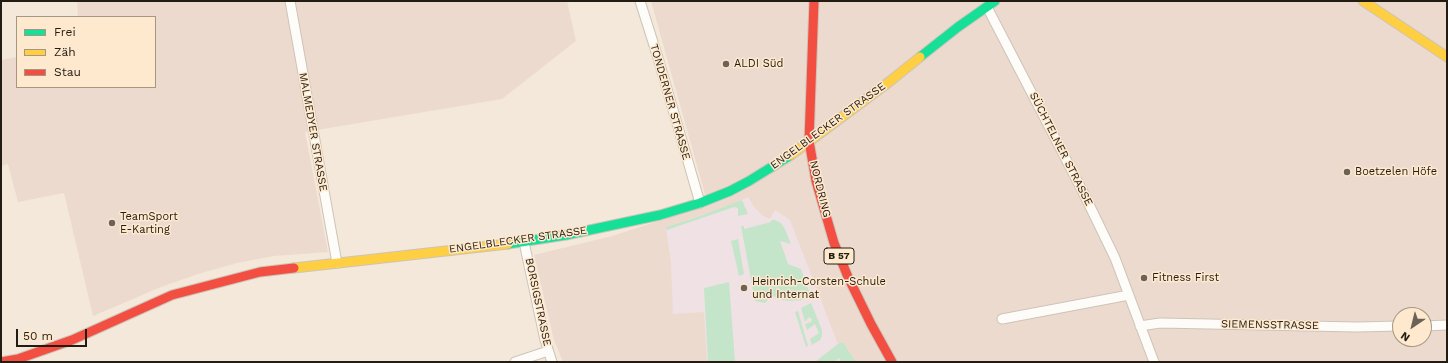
<!DOCTYPE html>
<meta charset="utf-8">
<style>
body{margin:0}
#map{position:relative;width:1448px;height:363px;overflow:hidden;background:#f3e8d9;font-family:"Work Sans",sans-serif}
canvas{display:block}
.frame{position:absolute;inset:0;border:2px solid #231c12;pointer-events:none}
.legend{position:absolute;left:16px;top:16px;width:140px;height:72px;box-sizing:border-box;background:#fee9ce;border:1px solid #a69783;margin:0;padding:5px 7px;list-style:none;font-size:12px;color:#231c12}
.legend li{display:flex;align-items:center;gap:8px;height:20px}
.legend b{width:20px;border:1px solid #a69783}
.north{position:absolute;left:1392px;top:307px;width:40px;height:40px;box-sizing:border-box;background:#fee9ce;border:1px solid #a69783;border-radius:50%;rotate:215deg;font-size:11px;font-weight:700;line-height:16px;text-align:center;color:#231c12}
.north::after{content:'';display:block;margin:auto;width:14px;height:18px;background:#6c6358;clip-path:polygon(50% 0,100% 100%,50% 72%,0 100%)}
.scale{position:absolute;left:16px;top:329px;width:71px;height:18px;box-sizing:border-box;border:2px solid #231c12;border-top:0;padding-left:5px;font-size:12px;line-height:14px;white-space:nowrap;color:#231c12;-webkit-text-stroke:3px #fee9ce;paint-order:stroke}
</style>
<div id="map">
<canvas width="1448" height="363"></canvas>
<div class="frame"></div>
<ul class="legend">
<li><b style="height:5px;background:#16e098"></b>Frei</li>
<li><b style="height:5px;background:#ffcf43"></b>Zäh</li>
<li><b style="height:5px;background:#f24e42"></b>Stau</li>
</ul>
<div class="north">N</div>
<div class="scale">50 m</div>
</div>
<script>
const context = document.querySelector('canvas').getContext('2d');
context.lineJoin = 'round';
function fill(path, color) { context.fillStyle = color; context.fill(path, 'evenodd'); }
const toPath = rows => new Path2D(rows.map(r => 'M' + r).join(''));
function trace(path, color, width, dash) { context.strokeStyle = color; context.lineWidth = width; context.lineCap = dash ? 'butt' : 'round'; context.setLineDash(dash || []); context.stroke(path); }
function write(font, color, halo, rows, align = 'center') {
  context.font = font + ' "Work Sans",sans-serif'; context.lineWidth = 3; context.setLineDash([]); context.textBaseline = 'middle'; context.strokeStyle = halo; context.fillStyle = color; for (const [text, x, y, turn = 0] of rows) {
    context.save(); context.translate(x, y); context.rotate((+turn || 0) * Math.PI / 180); context.textAlign = isNaN(turn) ? turn : align; if (halo) context.strokeText(text, 0, 0); context.fillText(text, 0, 0); context.restore();
  }
}
const industrial = toPath([
 [77,1,567,1,576,41,502,99,305,132,328,252,274,256,237,263,198,274,161,287,93,316,64,193,18,202,8,164,1,166,1,60,17,57,17,87,155,87,155,17,78,17],
 [651,1,1447,1,1447,362,563,362,554,340,534,255,612,236,708,205],
 [1400,315,1424,315,1424,339,1400,339]
]);
const education = toPath([
 [748,197,754,207,763,216,770,219,775,210,790,220,838,344,843,342,856,362,707,362,704,312,673,314,671,263,666,227,732,205]
]);
const green = toPath([
 [742,200,748,214,738,216,738,208,734,207,667,230,666,227,700,216],
 [771,220,775,220,781,223,785,229,791,244,780,241,788,264,801,269,811,297,802,300,789,301,782,300,779,297,771,296,765,303,755,301,741,226,744,226,744,229,771,222],
 [738,239,744,274,739,276,731,241],
 [729,282,735,362,708,362,704,288],
 [811,303,822,330,822,336,820,340,812,345,810,339,819,333,815,324,807,330,805,324,811,322,812,319,809,317,805,322,801,308],
 [798,311,808,346,806,347,795,312],
 [843,342,856,362,841,362,839,358,834,362,815,362,838,344]
]);
const street = toPath([
 [290,1,337,263],
 [640,1,658,58,700,203],
 [987,7,1083,192,1115,258,1154,362],
 [524,242,545,340,552,362],
 [1002,319,1129,295],
 [1140,326,1160,323,1357,327,1400,326],
 [1424,326,1447,325],
 [515,362,548,351]
]);
const fast = toPath([
 [920,57,958,27,995,1],
 [508,244,566,235,660,215,700,203,730,191,749,181,791,155]
]);
const slow = toPath([
 [1363,1,1447,57],
 [791,155,889,82,920,57],
 [294,268,508,244]
]);
const jam = toPath([
 [814,1,809,141,816,181,834,243,848,277,871,324,892,362],
 [1,362,18,359,72,340,172,295,260,272,294,268]
]);
const markers = [
 [726,64,4,"#6c6358"],
 [1347,172,4,"#6c6358"],
 [112,223,4,"#6c6358"],
 [1144,278,4,"#6c6358"],
 [744,288,4,"#6c6358"]
];
const shields = [
 [839,256,30]
];
const shieldNames = [
 ["B 57",839,256]
];
const poiNames = [
 ["ALDI Süd",734,64],
 ["Boetzelen Höfe",1355,172],
 ["TeamSport",120,217],
 ["E-Karting",120,230],
 ["Fitness First",1152,278],
 ["Heinrich-Corsten-Schule",752,282],
 ["und Internat",752,295]
];
const streetNames = [
 ["TONDERNER STRASSE",670,102,74],
 ["ENGELBLECKER STRASSE",828,126,-36],
 ["MALMEDYER STRASSE",313,132,80],
 ["SÜCHTELNER STRASSE",1061,149,63],
 ["NORDRING",820,189,76],
 ["ENGELBLECKER STRASSE",518,240,-8],
 ["BORSIGSTRASSE",538,302,78],
 ["SIEMENSSTRASSE",1270,325,1]
];
fill(industrial, '#eddace');
fill(education, '#f0e1e5');
fill(green, '#c5e5ca');
trace(street, '#cdc4b8', 11);
trace(fast, '#cdc4b8', 11);
trace(slow, '#cdc4b8', 11);
trace(jam, '#cdc4b8', 11);
trace(street, '#fdfcf9', 9);
trace(fast, '#16e098', 9);
trace(slow, '#ffcf43', 9);
trace(jam, '#f24e42', 9);
for (const [x, y, r, color] of markers) { const dot = new Path2D(); dot.arc(x, y, r, 0, 2 * Math.PI); context.fillStyle = color; context.fill(dot); trace(dot, '#fee9ce', 1.5); }
for (const [x, y, w] of shields) { const box = new Path2D(); box.roundRect(x - w / 2, y - 8, w, 16, 3); context.fillStyle = '#fee9ce'; context.fill(box); trace(box, '#231c12', 1); }
write('bold 10px', '#231c12', null, shieldNames);
write('11px', '#231c12', '#fee9ce', poiNames, 'left');
write('11px', '#231c12', '#fee9ce', streetNames);
</script>
